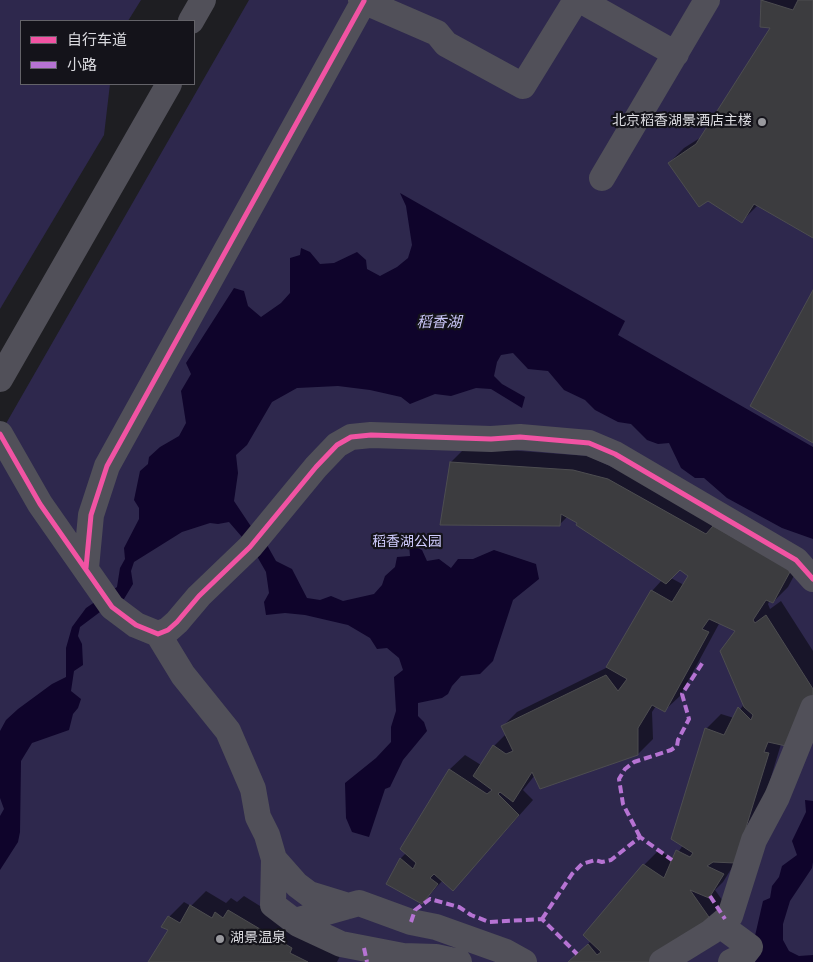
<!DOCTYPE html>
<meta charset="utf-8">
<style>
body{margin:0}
#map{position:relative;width:813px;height:962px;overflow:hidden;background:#1e1e22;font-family:"Titillium Web","Noto Sans SC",sans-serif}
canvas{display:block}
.legend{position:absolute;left:20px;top:20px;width:175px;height:65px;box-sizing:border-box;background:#14131a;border:1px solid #646369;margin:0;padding:6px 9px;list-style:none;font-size:15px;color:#dbdbe0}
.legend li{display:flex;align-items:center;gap:10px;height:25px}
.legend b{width:25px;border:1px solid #646369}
</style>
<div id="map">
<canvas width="813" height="962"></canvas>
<ul class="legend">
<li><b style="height:6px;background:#f153a3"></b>自行车道</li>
<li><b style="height:6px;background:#b673d3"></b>小路</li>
</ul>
</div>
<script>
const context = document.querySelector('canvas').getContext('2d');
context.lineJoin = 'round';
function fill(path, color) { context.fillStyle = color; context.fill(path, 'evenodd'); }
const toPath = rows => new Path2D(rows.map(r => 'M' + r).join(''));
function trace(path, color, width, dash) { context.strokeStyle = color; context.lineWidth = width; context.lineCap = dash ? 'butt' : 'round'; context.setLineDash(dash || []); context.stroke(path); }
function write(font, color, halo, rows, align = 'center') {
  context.font = font + ' "Titillium Web","Noto Sans SC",sans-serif'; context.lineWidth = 4.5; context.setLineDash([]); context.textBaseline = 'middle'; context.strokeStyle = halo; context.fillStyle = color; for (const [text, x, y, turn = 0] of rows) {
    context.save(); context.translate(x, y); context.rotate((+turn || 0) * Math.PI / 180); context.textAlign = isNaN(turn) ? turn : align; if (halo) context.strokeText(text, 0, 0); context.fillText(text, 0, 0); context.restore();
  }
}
const green = toPath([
 [0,0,141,0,128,21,21,21,21,84,110,84,104,135,0,309],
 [249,0,813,0,813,962,0,962,0,434]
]);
const water = toPath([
 [400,193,625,321,618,335,813,447,813,539,782,528,727,498,704,478,695,478,681,468,669,443,658,444,647,440,631,424,618,422,595,410,585,400,564,390,548,371,528,369,513,353,501,355,497,362,494,376,502,384,525,397,522,408,491,389,476,388,451,396,435,394,410,404,401,397,370,390,338,386,297,388,272,402,247,445,236,455,238,473,234,501,250,525,267,545,276,561,292,569,307,598,320,600,331,596,343,601,374,594,382,585,385,576,395,567,397,557,410,556,409,544,422,550,427,561,439,559,451,568,458,559,473,559,494,550,536,564,539,579,513,600,493,661,480,674,461,676,452,686,448,694,442,698,418,703,418,716,424,722,427,731,403,760,390,787,385,789,369,837,352,832,346,818,345,783,376,758,391,742,391,727,396,711,394,677,403,670,399,658,387,648,377,649,370,638,348,625,305,615,285,613,266,615,264,602,269,593,266,572,254,551,229,522,218,524,210,523,182,532,134,562,131,571,133,584,124,599,100,612,80,627,78,636,82,644,83,665,74,671,71,691,81,699,78,708,73,714,69,730,32,743,21,761,20,832,18,842,0,870,0,816,4,809,0,798,0,731,6,720,18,709,52,684,66,677,66,648,72,627,86,608,117,587,120,568,125,559,124,548,139,519,139,508,134,500,140,471,148,464,149,457,160,447,179,436,186,423,181,391,191,374,186,363,234,288,244,291,248,306,261,317,281,303,290,293,290,258,300,255,301,248,310,252,320,264,334,263,357,252,366,260,367,269,380,276,397,267,408,258,412,245,406,206],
 [805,800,813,801,813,862,812,868,790,901,783,924,783,940,789,951,799,956,813,955,813,962,749,962,763,901,770,898,772,886,779,877,782,866,797,855,792,841,806,812]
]);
const shadow = toPath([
 [763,0,813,0,813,236,758,205,742,221,669,163,684,148,703,136,773,27,761,26],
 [466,447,588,456,805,555,788,587,773,602,770,600,768,604,770,609,781,601,813,651,813,709,781,744,750,847,738,858,723,882,715,890,725,904,711,919,648,962,570,962,591,941,644,865,659,850,673,860,683,845,706,729,721,714,734,718,744,704,737,630,720,622,680,696,665,710,656,706,652,712,653,739,638,754,535,775,523,790,533,800,467,874,443,880,422,903,387,884,401,858,406,853,401,848,450,769,465,755,481,765,494,746,506,734,502,727,517,712,608,667,652,591,662,580,579,522,568,516,559,525,451,462],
 [680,569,690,576,684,585,671,578],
 [206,891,226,903,231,898,237,902,244,896,340,956,337,962,149,962,170,930,169,917,184,902,191,906]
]);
const building = toPath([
 [761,0,793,10,798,0,813,0,813,238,754,204,742,223,708,201,699,207,668,163,696,144,770,28,760,27,761,0],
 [813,290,813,443,750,406,813,290],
 [450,462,573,470,608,479,706,534,713,526,791,570,773,603,766,600,753,620,755,623,766,615,813,689,813,701,786,746,768,742,764,752,769,753,735,863,713,862,707,866,724,874,709,898,690,890,711,920,650,962,568,962,588,944,597,955,601,952,583,935,643,864,664,878,676,850,690,857,693,853,671,839,705,728,724,735,738,707,751,720,753,715,744,707,720,651,735,631,709,619,702,629,709,632,665,712,652,705,638,728,638,755,540,789,532,772,513,802,500,792,498,794,519,815,453,891,434,874,430,878,438,884,422,904,386,884,400,858,413,869,416,863,400,849,449,769,487,794,492,790,473,776,493,745,506,754,513,751,501,726,606,675,618,691,627,679,606,667,651,590,672,602,688,576,680,570,666,584,576,525,577,523,561,514,560,526,440,525,450,462],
 [190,905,212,918,215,912,223,918,228,910,292,948,290,953,308,962,148,962,168,930,161,927,168,916,180,923,190,905]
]);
const minor = toPath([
 [361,0,437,33,446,44,523,86,576,0],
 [580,0,676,54],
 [191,21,203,0],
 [602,178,707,0],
 [0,379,169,84],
 [0,434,40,504,112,607,136,625,158,634,168,630,177,622,199,596,250,547,316,467,337,445,351,437,371,435,491,439,520,437,589,443,615,454,796,560,813,579],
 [86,568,91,515,107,466,364,1],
 [158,634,183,675,228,731,253,789,258,817,267,835,274,859,273,905,298,924,341,944,403,956,436,957,459,962],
 [274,859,297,885,309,894,348,906],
 [295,921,359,903,411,922,436,927,506,952,524,962],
 [720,925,750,947,743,956,731,962],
 [662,962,711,932,730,916,754,840,777,797,813,708]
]);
const quiet = toPath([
 [640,837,623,804,619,779,625,769,634,762,671,750,677,746,678,740,689,719,682,694,703,662],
 [710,896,725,919],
 [542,919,572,874,582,864,595,860,602,862,611,860,640,837,672,860],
 [411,922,415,910,430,899,459,907,471,915,489,922,542,919,577,954],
 [364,948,367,962]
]);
const cycleway = toPath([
 [0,434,40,504,112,607,136,625,158,634,168,630,177,622,199,596,250,547,316,467,337,445,351,437,371,435,491,439,520,437,589,443,615,454,796,560,813,579],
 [86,568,91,515,107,466,364,1]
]);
const markers = [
 [762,122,5,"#99999e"],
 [220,939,5,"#99999e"]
];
const poiNames = [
 ["北京稻香湖景酒店主楼",752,122],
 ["湖景温泉",230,939,"left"]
];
const parkNames = [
 ["稻香湖公园",407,543]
];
const waterNames = [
 ["稻香湖",439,323]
];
fill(green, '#2e284d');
fill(water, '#0f042b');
fill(shadow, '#0007');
fill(building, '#3c3c3f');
trace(building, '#4d4d50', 1);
trace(minor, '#515059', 26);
trace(quiet, '#b673d3', 4, [8, 4]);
trace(cycleway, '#f153a3', 5);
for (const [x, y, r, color] of markers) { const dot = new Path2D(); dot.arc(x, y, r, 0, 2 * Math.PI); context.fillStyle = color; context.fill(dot); trace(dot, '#14131a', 2); }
write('14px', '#dbdbe0', '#14131a', poiNames, 'right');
write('14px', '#d0ccfd', '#14131a', parkNames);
write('italic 15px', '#c9c5f6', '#14131a', waterNames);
</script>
